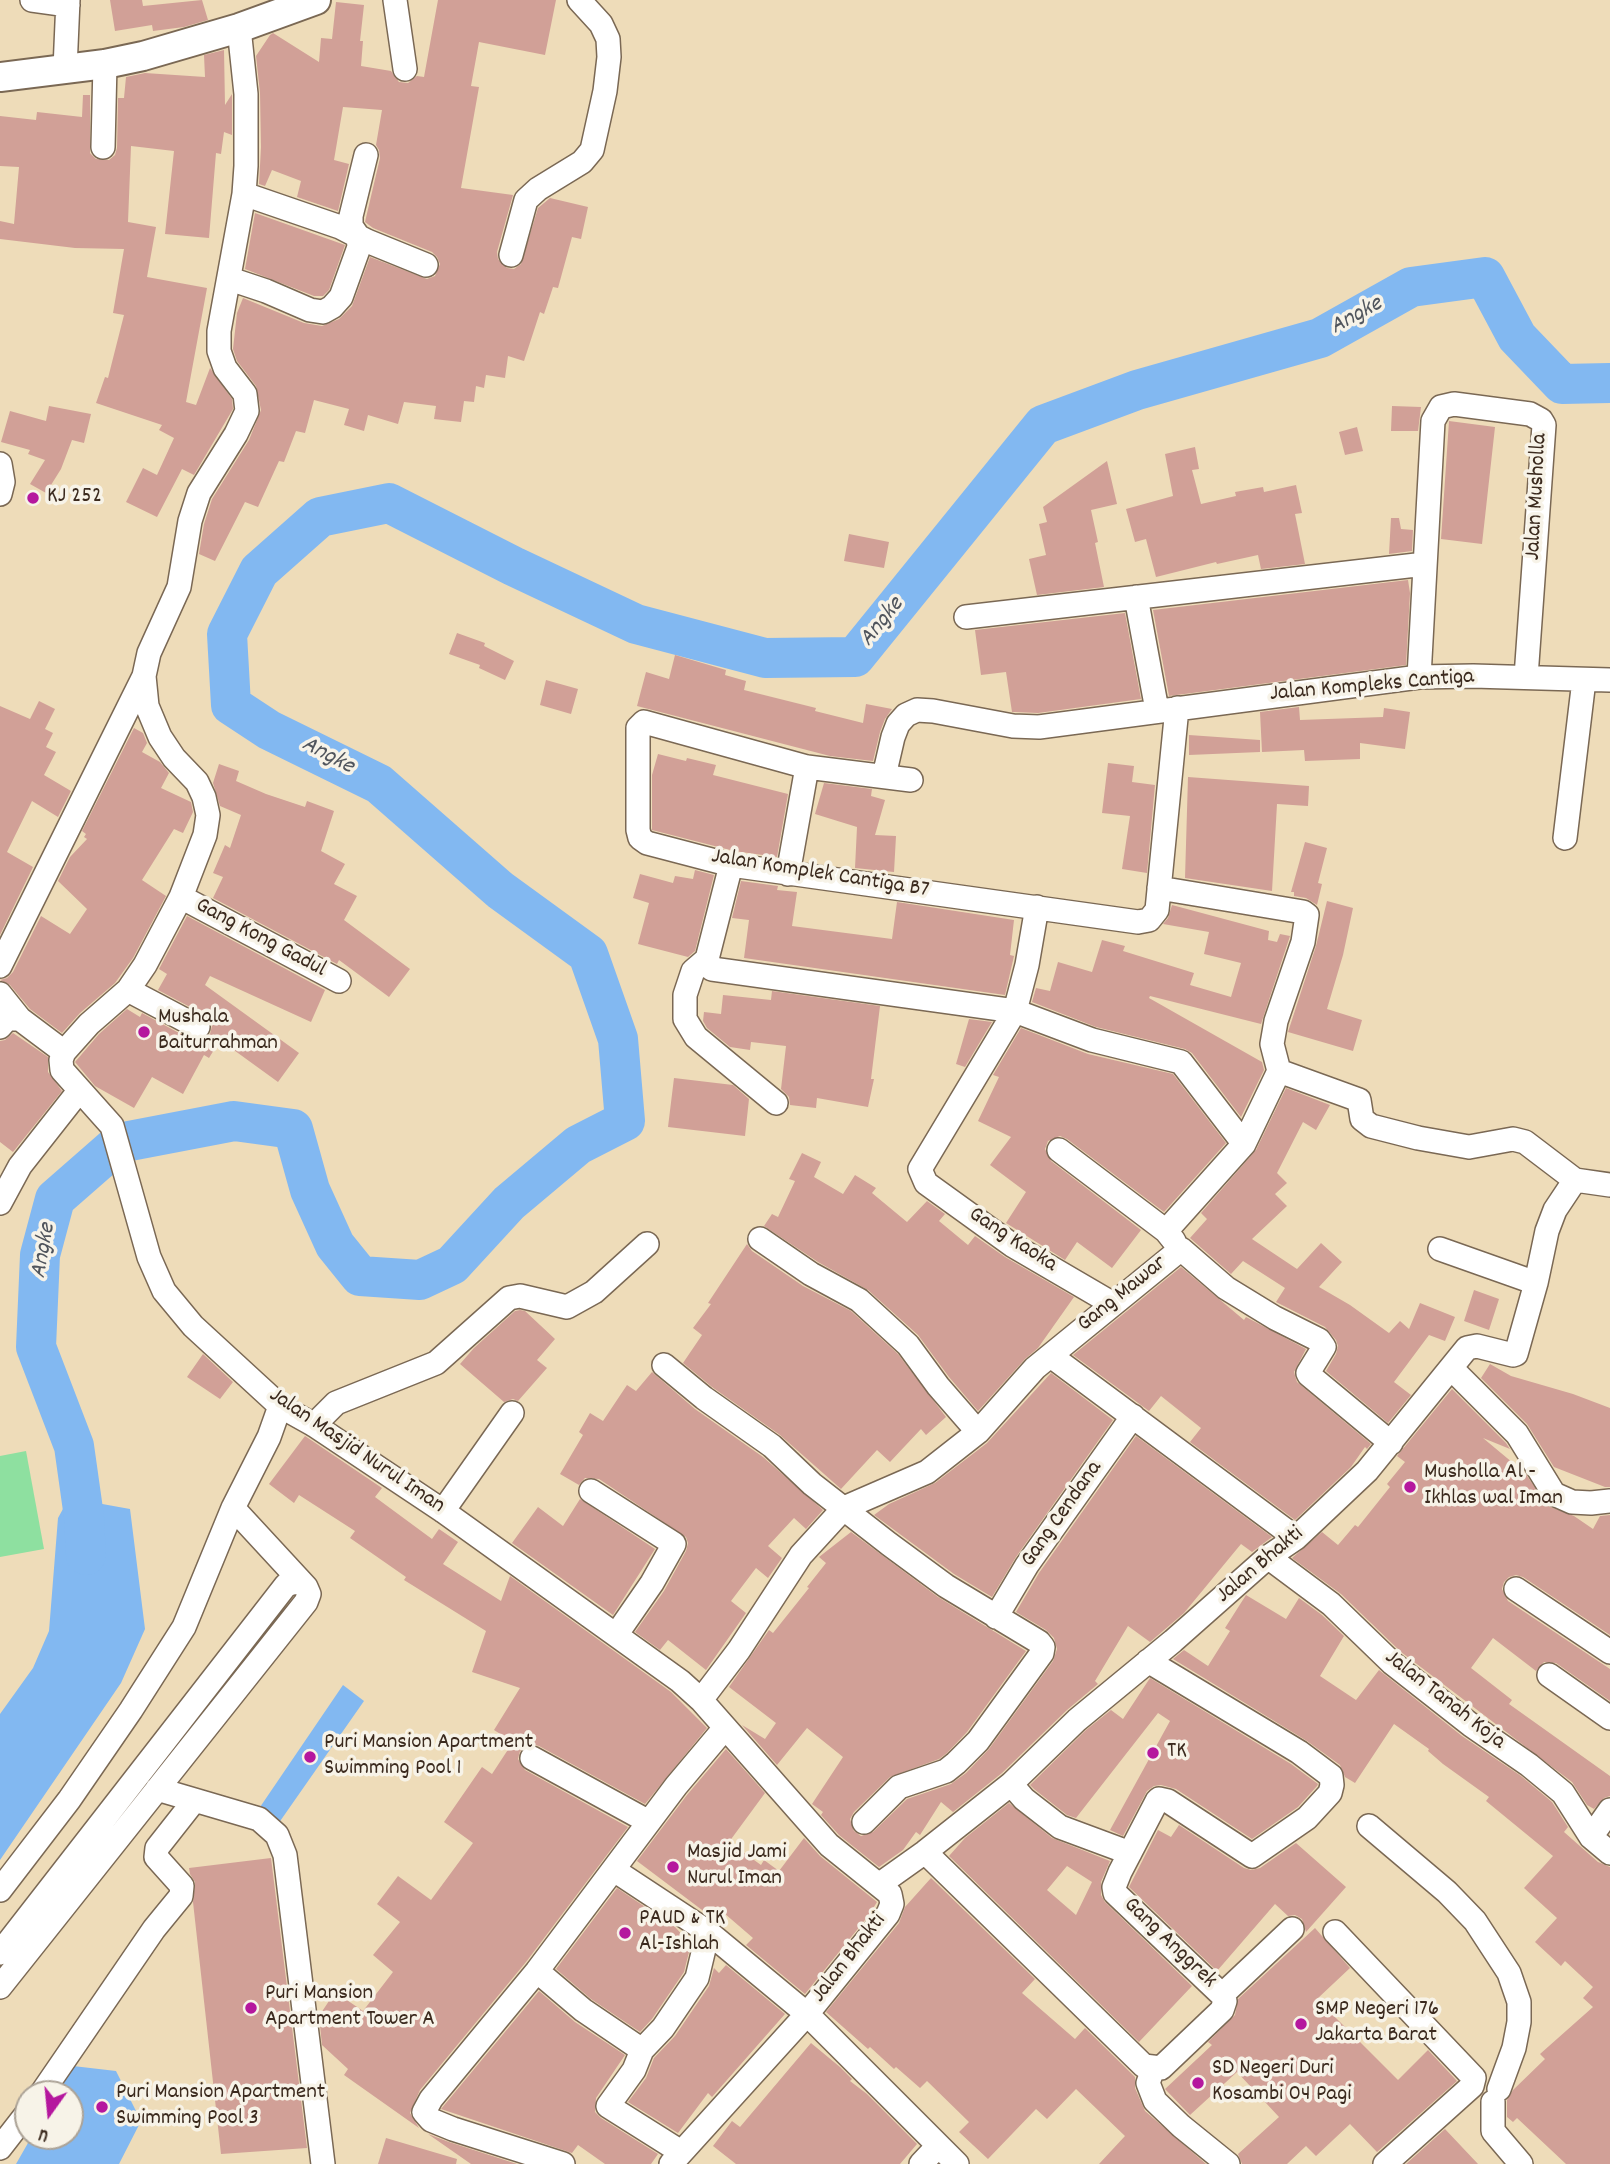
<!DOCTYPE html>
<style>
body{margin:0}
#map{position:relative;width:1610px;height:2164px;overflow:hidden;background:#eedcb9;font-family:Dekko,sans-serif}
canvas{display:block}
.north{position:absolute;left:14px;top:2080px;width:70px;height:70px;box-sizing:border-box;background:#f7f3e8;border:2px solid #aca397;border-radius:50%;rotate:195deg;font-size:19px;font-weight:700;line-height:28px;text-align:center;color:#3b2a1e}
.north::after{content:'';display:block;margin:auto;width:24px;height:32px;background:#b5179e;clip-path:polygon(50% 0,100% 100%,50% 72%,0 100%)}
</style>
<div id="map">
<canvas width="1610" height="2164"></canvas>
<div class="north">U</div>
</div>
<script>
const context = document.querySelector('canvas').getContext('2d');
context.lineJoin = 'round';
function fill(path, color) { context.fillStyle = color; context.fill(path, 'evenodd'); }
const toPath = rows => new Path2D(rows.map(r => 'M' + r).join(''));
function trace(path, color, width, dash) { context.strokeStyle = color; context.lineWidth = width; context.lineCap = dash ? 'butt' : 'round'; context.setLineDash(dash || []); context.stroke(path); }
function write(font, color, halo, rows, align = 'center') {
  context.font = font + ' Dekko,sans-serif'; context.lineWidth = 7; context.setLineDash([]); context.textBaseline = 'middle'; context.strokeStyle = halo; context.fillStyle = color; for (const [text, x, y, turn = 0] of rows) {
    context.save(); context.translate(x, y); context.rotate((+turn || 0) * Math.PI / 180); context.textAlign = isNaN(turn) ? turn : align; if (halo) context.strokeText(text, 0, 0); context.fillText(text, 0, 0); context.restore();
  }
}
const green = toPath([
 [26,1451,44,1549,0,1557,0,1456]
]);
const water = toPath([
 [69,1498,130,1509,145,1629,121,1683,0,1860,0,1714,33,1668,49,1631,58,1518],
 [343,1685,364,1701,276,1827,256,1813],
 [73,2066,116,2071,141,2121,119,2164,16,2164,32,2136,70,2136,70,2094,57,2094]
]);
const river = toPath([
 [86,1555,84,1517,74,1446,36,1347,40,1255,55,1199,119,1143,234,1121,293,1129,310,1190,335,1245,360,1276,420,1280,452,1265,509,1203,578,1145,625,1121,618,1039,588,954,500,890,379,784,269,730,231,705,227,634,259,571,320,517,389,503,513,566,636,624,765,658,855,657,1043,425,1137,390,1320,338,1411,287,1485,277,1517,337,1562,384,1610,383]
]);
const building = toPath([
 [110,0,142,0,143,6,202,0,208,20,184,27,153,31,152,25,115,31],
 [438,0,556,0,545,55,479,42,471,86,479,87,461,188,513,195,497,252,498,259,507,268,514,269,521,264,538,208,550,198,588,207,581,239,572,237,558,288,553,287,544,314,540,312,524,361,508,356,505,378,486,375,484,388,476,386,474,402,464,401,461,422,434,419,436,406,404,402,398,424,368,415,364,431,344,425,349,409,314,400,305,433,296,431,284,462,279,461,258,507,245,502,215,561,199,554,204,524,212,499,249,440,261,410,256,386,237,361,233,349,237,313,243,298,304,323,322,326,339,319,352,306,370,257,427,279,435,276,440,264,437,257,432,252,373,228,365,222,380,158,379,150,376,145,382,110,343,107,334,160,349,164,338,211,297,197,301,181,272,170,265,186,259,184,261,147,260,93,256,56,270,35,273,33,319,62,321,38,332,39,336,2,364,5,360,41,363,41,361,66,391,71,399,82,408,83,417,76,424,77],
 [224,50,225,105,232,94,232,135,224,132,221,154,216,153,209,238,165,234,174,151,131,146,128,222,156,227,147,277,207,288,186,402,196,405,210,368,232,399,233,409,194,475,182,469,157,517,126,502,143,468,157,475,174,438,159,430,162,425,96,403,105,377,108,378,124,315,113,313,124,249,75,248,0,239,0,221,14,224,19,167,0,166,0,116,36,120,37,112,82,117,83,95,90,95,90,153,96,159,109,160,115,155,117,148,118,98,124,98,126,77,145,73,205,77,204,55],
 [255,213,345,245,329,290,323,296,314,296,245,269],
 [49,406,91,414,84,443,72,440,61,469,46,493,30,484,45,460,28,454,30,450,1,442,10,411,46,421],
 [1392,406,1421,407,1418,431,1391,431],
 [1449,421,1495,427,1482,544,1441,539],
 [1357,427,1363,451,1345,455,1339,432],
 [1195,447,1199,469,1192,470,1201,504,1236,496,1235,492,1263,487,1264,492,1296,485,1302,513,1295,514,1305,564,1261,569,1258,555,1217,564,1216,562,1156,577,1146,539,1135,542,1126,509,1173,496,1165,454],
 [1107,461,1117,504,1091,510,1098,542,1095,543,1104,587,1037,595,1029,559,1046,555,1039,524,1047,522,1043,507],
 [1391,518,1399,518,1401,529,1413,530,1412,551,1389,554],
 [849,534,889,542,884,568,844,561],
 [1408,580,1410,593,1406,665,1169,696,1153,610],
 [1125,613,1141,699,1038,713,1015,712,1012,712,1006,672,981,675,975,630],
 [457,633,485,643,484,646,514,661,505,680,479,668,480,665,449,654],
 [675,655,726,670,725,675,746,681,744,690,816,708,815,711,863,723,866,704,892,709,885,719,880,732,873,761,830,756,637,706,646,672,669,679],
 [546,680,578,689,571,714,540,705],
 [39,701,55,709,45,729,53,733,46,747,56,752,44,775,71,791,58,817,32,801,7,852,33,867,0,935,0,706,30,719],
 [1299,707,1300,720,1383,717,1384,708,1410,712,1405,749,1360,743,1360,759,1305,761,1304,750,1262,752,1260,712],
 [134,728,143,733,147,743,142,752,160,762,169,773,161,788,191,802,193,812,183,833,174,829,142,880,166,896,133,958,115,983,80,1013,62,1033,30,1009,10,985,0,980,7,978,13,972,41,916,70,934,87,909,58,881,70,857,87,839,84,837,86,834,82,831],
 [1189,735,1260,740,1260,752,1189,755],
 [658,754,686,761,687,758,716,765,713,775,788,794,777,857,734,851,652,830,652,775],
 [1108,763,1134,766,1132,782,1155,785,1147,873,1122,869,1130,816,1102,813],
 [219,764,239,771,236,781,266,794,305,807,307,801,334,811,321,851,345,864,334,884,357,896,344,920,410,969,389,997,339,960,337,964,213,898,223,877,213,873,225,845,230,848,241,815,220,806,213,783],
 [1188,777,1309,786,1308,806,1277,804,1272,891,1185,878],
 [824,783,872,789,871,796,885,800,875,835,896,836,894,872,855,868,857,827,815,814],
 [1305,842,1327,848,1318,883,1322,884,1317,905,1306,898,1294,896,1294,892,1291,892],
 [695,870,714,875,695,951,688,957,638,944,649,903,633,898,640,874,673,883,675,876,693,879],
 [741,881,778,886,777,890,797,892,792,926,892,939,897,902,1014,920,1010,955,1014,956,1005,995,744,958,749,920,732,918],
 [1327,901,1353,908,1343,955,1327,1009,1362,1020,1353,1051,1288,1032,1316,946],
 [1172,905,1269,931,1268,940,1277,942,1280,934,1290,936,1261,1024,1150,996,1149,998,1262,1062,1264,1070,1241,1117,1192,1053,1185,1049,1096,1027,1032,1002,1036,988,1050,991,1058,962,1092,972,1102,940,1125,946,1123,951,1194,973,1190,985,1231,997,1241,963,1204,954,1209,932,1163,924,1168,918],
 [187,916,325,990,311,1022,210,976,205,985,299,1053,278,1082,220,1040,209,1058,204,1055,183,1094,152,1077,134,1108,95,1086,75,1062,99,1034,127,1009,140,1017,142,1013,192,1040,199,1041,210,1034,212,1026,205,1015,158,990,167,974,159,969],
 [772,991,880,1006,871,1079,874,1079,868,1107,817,1098,816,1108,790,1105,789,1097,781,1089,786,1046,751,1042,750,1050,730,1047,707,1028,703,1021,704,1012,721,1014,723,995,771,1000],
 [969,1019,992,1022,965,1067,956,1064],
 [1021,1028,1088,1054,1173,1074,1226,1143,1164,1212,1067,1139,1060,1136,1048,1141,1045,1149,1051,1161,1141,1230,1112,1268,1077,1242,1065,1260,1006,1223,1026,1192,990,1165,1011,1137,978,1121,999,1077,993,1075],
 [13,1033,48,1057,48,1072,62,1091,13,1152,0,1142,0,1041,5,1040],
 [674,1078,733,1085,749,1099,745,1136,668,1127],
 [1286,1088,1330,1105,1316,1130,1303,1122,1277,1173,1287,1183,1275,1194,1287,1206,1252,1239,1297,1269,1321,1243,1342,1262,1319,1287,1350,1305,1389,1333,1400,1321,1409,1329,1420,1303,1455,1317,1445,1341,1429,1335,1394,1382,1411,1395,1388,1423,1326,1371,1336,1354,1338,1346,1336,1340,1325,1327,1276,1302,1285,1288,1243,1261,1231,1274,1190,1238,1207,1219,1201,1213,1256,1150],
 [802,1153,821,1162,814,1177,843,1194,855,1175,876,1188,872,1193,907,1222,927,1201,945,1214,939,1221,968,1245,975,1236,1005,1257,1074,1297,1038,1348,1025,1359,978,1411,949,1377,918,1335,868,1290,818,1262,764,1226,772,1214,778,1217,795,1181,789,1179],
 [747,1244,752,1251,803,1286,851,1311,898,1354,946,1417,926,1435,921,1429,890,1462,877,1450,841,1489,780,1435,712,1387,683,1363,702,1335,693,1328,711,1304,708,1303],
 [1181,1267,1244,1320,1246,1317,1306,1349,1294,1372,1297,1382,1371,1444,1367,1449,1365,1447,1351,1467,1295,1520,1190,1442,1201,1428,1161,1396,1149,1411,1073,1355],
 [1474,1290,1499,1299,1489,1330,1464,1321],
 [520,1310,525,1311,555,1339,537,1360,547,1368,518,1401,513,1399,504,1402,460,1364,474,1348,515,1311],
 [203,1354,233,1382,220,1399,187,1377],
 [1490,1364,1511,1376,1573,1394,1610,1408,1610,1487,1605,1487,1554,1467,1527,1424,1481,1378],
 [652,1372,695,1409,763,1457,823,1510,806,1529,794,1518,768,1546,782,1558,768,1578,756,1568,731,1601,746,1613,706,1670,668,1640,660,1650,635,1632,664,1591,686,1551,688,1543,686,1537,599,1479,585,1478,579,1485,560,1474,583,1435,579,1432,590,1413,603,1421,627,1385,636,1391],
 [1051,1373,1113,1420,1016,1557,992,1597,954,1574,874,1515,889,1504,935,1483,987,1443],
 [1452,1389,1506,1443,1510,1449,1483,1438,1525,1473,1548,1506,1574,1516,1593,1529,1600,1516,1610,1515,1610,1635,1523,1577,1516,1575,1509,1577,1504,1582,1502,1589,1508,1601,1610,1669,1610,1701,1556,1663,1544,1662,1536,1671,1493,1638,1471,1668,1512,1700,1509,1704,1610,1776,1610,1796,1604,1798,1594,1809,1587,1805,1572,1782,1401,1652,1341,1594,1292,1558,1322,1532,1338,1545,1355,1525,1358,1527,1390,1487,1387,1484,1405,1462,1397,1456],
 [305,1436,382,1488,375,1497,432,1539,439,1529,458,1542,443,1564,501,1601,510,1576,671,1692,707,1728,645,1804,539,1746,531,1744,520,1751,518,1759,525,1770,628,1827,526,1962,420,2090,410,2113,419,2128,344,2075,348,2069,322,2045,319,2016,335,1992,363,2011,393,1972,373,1955,400,1922,377,1904,398,1876,431,1900,473,1843,444,1822,482,1767,492,1774,513,1742,494,1730,520,1688,472,1672,486,1631,404,1580,406,1577,350,1538,355,1531,299,1495,294,1503,269,1484],
 [1136,1436,1272,1537,1252,1552,1241,1544,1184,1613,1150,1642,1128,1626,1095,1681,1098,1684,1067,1710,1002,1773,953,1812,941,1802,920,1835,916,1832,903,1850,879,1867,839,1835,821,1815,823,1812,812,1804,843,1757,807,1728,777,1765,742,1725,765,1739,776,1723,729,1687,769,1630,773,1633,809,1588,807,1587,826,1563,819,1557,851,1532,938,1597,1026,1651,967,1732,947,1753,939,1759,890,1777,854,1812,850,1819,854,1831,861,1836,873,1832,907,1799,951,1784,966,1773,989,1749,1053,1661,1057,1649,1054,1638,1046,1630,1016,1612,1039,1573],
 [580,1499,655,1549,613,1615,512,1543,538,1507,563,1526],
 [1246,1595,1286,1619,1299,1598,1322,1615,1344,1636,1320,1676,1356,1700,1379,1670,1462,1736,1521,1776,1552,1802,1568,1827,1564,1832,1598,1862,1610,1867,1610,2164,1566,2164,1517,2118,1513,2122,1507,2117,1507,2100,1513,2090,1545,2059,1540,2054,1593,2007,1583,1998,1593,1987,1565,1961,1561,1966,1535,1942,1557,1918,1524,1888,1553,1856,1486,1801,1489,1797,1443,1764,1428,1751,1429,1749,1394,1724,1355,1783,1345,1777,1340,1765,1307,1741,1173,1659,1184,1650,1208,1666,1230,1631,1225,1628],
 [1150,1678,1291,1764,1318,1784,1317,1786,1298,1807,1252,1839,1176,1789,1161,1785,1154,1786,1147,1791,1123,1836,1110,1830,1170,1721,1158,1713,1076,1818,1067,1815,1034,1789,1030,1785,1086,1730,1111,1710,1123,1719],
 [726,1749,765,1793,729,1842,761,1865,764,1860,779,1871,804,1838,820,1856,877,1902,869,1915,805,1994,746,1945,753,1938,717,1907,710,1916,637,1861,687,1795],
 [1009,1803,1052,1838,1110,1861,1101,1882,1101,1895,1105,1902,1192,1986,1139,2042,949,1856,965,1838],
 [1067,1866,1092,1882,1076,1915,1047,1890],
 [1179,1825,1244,1868,1251,1870,1260,1868,1296,1843,1346,1887,1306,1932,1302,1919,1295,1915,1288,1916,1275,1904,1217,1971,1129,1887,1158,1830,1171,1837],
 [271,1858,307,2148,221,2154,193,1902,195,1882,190,1874,189,1868],
 [931,1878,1035,1979,1022,1993,1075,2039,1085,2028,1135,2077,1135,2088,1145,2111,1206,2164,1099,2164,1125,2136,1076,2089,1047,2119,1036,2109,988,2159,959,2132,969,2122,927,2081,920,2088,896,2067,894,2069,870,2047,868,2049,826,2012,899,1923,905,1907],
 [617,1888,675,1927,691,1944,684,1972,652,2019,640,2032,591,1999,556,1969],
 [1315,1928,1350,1968,1317,1999,1398,2080,1428,2050,1457,2081,1377,2152,1350,2124,1316,2156,1306,2146,1287,2164,1242,2164,1238,2154,1279,2117,1237,2072,1190,2115,1165,2089,1212,2045,1208,2042,1235,2015,1238,1999],
 [726,1965,785,2014,712,2097,708,2093,678,2133,628,2102,646,2078,654,2058,675,2036,709,1986,714,1968,719,1973],
 [539,1991,575,2022,625,2055,596,2098,595,2112,601,2118,658,2154,651,2164,605,2164,578,2145,572,2153,441,2109],
 [811,2043,840,2067,852,2079,850,2081,867,2094,917,2144,900,2164,736,2164,713,2146,732,2121,740,2127],
 [1445,2129,1478,2164,1406,2164],
 [428,2134,449,2142,517,2164,471,2164],
 [386,2138,457,2159,456,2164,378,2164]
]);
const minor = toPath([
 [32,0,68,5],
 [395,0,405,69],
 [239,28,246,94,246,166,244,194,219,331,219,351,225,368,245,394,247,411,236,434,199,493,190,521,179,587,149,653,144,676,147,706,160,737,174,758,197,782,204,797,208,815,205,835,181,897,145,965,128,990,89,1024,64,1052,61,1060,62,1070,112,1126,149,1257,164,1291,193,1326,280,1406,314,1425,443,1511,680,1681,701,1700,829,1845,890,1894,892,1904,888,1914,807,2014,671,2164],
 [65,69,68,0],
 [103,147,105,64],
 [244,194,340,227,367,241,426,265],
 [511,255,526,200,538,189,582,162,592,150,605,91,609,57,608,39,601,24,579,0],
 [230,279,266,291,310,310,323,312,332,307,341,297,359,247,358,236,351,226,351,216,366,155],
 [0,464,3,482,0,494],
 [1136,597,1157,710],
 [966,617,1425,564],
 [1419,677,1433,421,1441,407,1454,404,1530,414,1541,420,1544,425,1526,677],
 [884,776,893,737,898,724,906,715,917,710,933,711,1013,726,1039,727,1419,677,1473,676,1610,680],
 [911,780,807,767,644,722,638,728,638,830,640,838,647,843,731,865,1138,922,1149,920,1157,910,1177,708],
 [1565,838,1584,680],
 [731,865,707,959,712,969,1015,1011,920,1169,926,1183,1012,1245,1113,1304],
 [788,874,807,767],
 [1159,888,1303,912,1307,915,1303,942,1276,1021,1272,1044,1279,1071,1359,1100,1362,1119,1371,1126,1418,1138,1469,1147,1513,1139,1525,1142,1575,1180,1610,1185],
 [181,897,339,981],
 [1037,907,1027,965,1015,1011,1092,1040,1181,1062,1244,1144],
 [707,959,693,971,685,995,685,1019,696,1037,776,1103],
 [0,966,144,676],
 [128,990,198,1027],
 [0,994,20,1019],
 [0,1027,7,1019,20,1019,64,1052],
 [1059,1150,1166,1231,1174,1241],
 [0,1203,20,1166,79,1091],
 [1166,1231,1244,1144,1279,1071],
 [760,1239,811,1274,859,1300,908,1345,938,1386,978,1432],
 [1440,1249,1536,1283],
 [1051,1356,1296,1538],
 [664,1365,704,1398,772,1446,812,1484,889,1544,946,1586,1039,1642,1043,1647,1042,1653,978,1741,956,1763,946,1771,899,1787,864,1822],
 [1451,1368,1517,1434,1554,1494,1572,1502,1591,1503,1610,1501],
 [314,1425,336,1403,436,1363,509,1298,520,1296,567,1307,594,1292,647,1244],
 [591,1491,674,1544,652,1583,616,1635],
 [443,1511,512,1413],
 [1268,1557,1331,1604,1392,1663,1471,1725,1529,1765,1563,1793,1591,1837,1610,1853],
 [1516,1589,1610,1652],
 [996,1617,1027,1565,1133,1416],
 [1549,1675,1610,1718],
 [701,1700,739,1650,801,1555,844,1508,927,1472,978,1432,1035,1368,1181,1249,1226,1288,1275,1318,1319,1340,1324,1347,1308,1373,1309,1375,1391,1443],
 [532,1758,649,1822],
 [1011,1784,1024,1799,1060,1827,1130,1853],
 [157,1789,259,1819,277,1835,285,1855,323,2164],
 [1369,1826,1447,1892,1475,1921,1509,1973,1519,2002,1519,2022,1514,2048,1499,2089],
 [1591,1837,1610,1810],
 [925,1852,1144,2066,1161,2068,1222,2010,1225,2001,1222,1995,1115,1893,1114,1887,1120,1872,1157,1801,1159,1799,1168,1801,1252,1856,1307,1818,1330,1793,1332,1785,1331,1776,1299,1752,1148,1661],
 [614,1870,708,1932],
 [880,1884,925,1852,1011,1784,1077,1720,1173,1641,1268,1557,1296,1538,1367,1471,1467,1348,1477,1346,1513,1355,1516,1354,1536,1283,1547,1231,1555,1210,1575,1180],
 [0,1890,69,1800,131,1710,184,1627,233,1508,269,1437,280,1406],
 [1335,1932,1474,2078,1472,2086,1385,2164],
 [0,1953,286,1585,295,1582,302,1584],
 [537,1971,583,2010,642,2050,634,2070,608,2106,681,2152],
 [0,1987,306,1602,309,1594,306,1587,233,1508],
 [1222,1995,1292,1929],
 [642,2050,663,2028,697,1978,708,1932,807,2014,957,2164],
 [1153,2069,1148,2083,1155,2101,1181,2126,1228,2164],
 [41,2094,154,1929,181,1896,182,1886,156,1857,157,1848,194,1801],
 [1493,2102,1493,2131,1521,2164],
 [0,2148,28,2112],
 [563,2164,453,2129,431,2120,424,2112,431,2099,537,1971,676,1786,724,1729],
 [921,2164,938,2146]
]);
const major = toPath([
 [0,77,105,64,143,56,239,28,316,0]
]);
const markers = [
 [33,498,7,"#b5179e"],
 [144,1032,7,"#b5179e"],
 [1410,1487,7,"#b5179e"],
 [1153,1753,7,"#b5179e"],
 [310,1757,7,"#b5179e"],
 [673,1867,7,"#b5179e"],
 [625,1933,7,"#b5179e"],
 [251,2008,7,"#b5179e"],
 [1301,2024,7,"#b5179e"],
 [1198,2083,7,"#b5179e"],
 [102,2107,7,"#b5179e"]
];
const streetNames = [
 ["Jalan Musholla",1538,497,-87],
 ["Jalan Kompleks Cantiga",1372,687,-5],
 ["Jalan Komplek Cantiga B7",820,875,9],
 ["Gang Kong Gadul",260,939,28],
 ["Gang Kaoka",1012,1241,33],
 ["Gang Mawar",1123,1295,-39],
 ["Jalan Masjid Nurul Iman",356,1452,34],
 ["Gang Cendana",1063,1515,-55],
 ["Jalan Bhakti",1261,1566,-40],
 ["Jalan Tanah Koja",1444,1701,38],
 ["Gang Anggrek",1169,1944,44],
 ["Jalan Bhakti",850,1959,-52]
];
const poiNames = [
 ["KJ 252",47,498],
 ["Mushala",158,1019],
 ["Baiturrahman",158,1045],
 ["Musholla Al -",1424,1474],
 ["Ikhlas wal Iman",1424,1500],
 ["Puri Mansion Apartment",324,1744],
 ["Swimming Pool 1",324,1770],
 ["TK",1167,1753],
 ["Masjid Jami",687,1854],
 ["Nurul Iman",687,1880],
 ["PAUD & TK",639,1920],
 ["Al-Ishlah",639,1946],
 ["Puri Mansion",265,1995],
 ["Apartment Tower A",265,2021],
 ["SMP Negeri 176",1315,2011],
 ["Jakarta Barat",1315,2037],
 ["SD Negeri Duri",1212,2070],
 ["Kosambi 04 Pagi",1212,2096],
 ["Puri Mansion Apartment",116,2094],
 ["Swimming Pool 3",116,2120]
];
const waterNames = [
 ["Angke",1357,317,-29],
 ["Angke",883,623,-51],
 ["Angke",327,757,28],
 ["Angke",45,1251,-80]
];
fill(green, '#8ee0a0');
fill(water, '#82b8f1');
trace(river, '#82b8f1', 40);
fill(building, '#d1a097');
trace(minor, '#7a6854', 26);
trace(major, '#7a6854', 32);
trace(minor, '#fff', 23);
trace(major, '#fff', 28);
for (const [x, y, r, color] of markers) { const dot = new Path2D(); dot.arc(x, y, r, 0, 2 * Math.PI); context.fillStyle = color; context.fill(dot); trace(dot, '#f7f3e8', 2.5); }
write('23px', '#3b2a1e', '#f7f3e8', streetNames);
write('23px', '#3b2a1e', '#f7f3e8', poiNames, 'left');
write('italic 24px', '#50555d', '#f7f3e8', waterNames);
</script>
